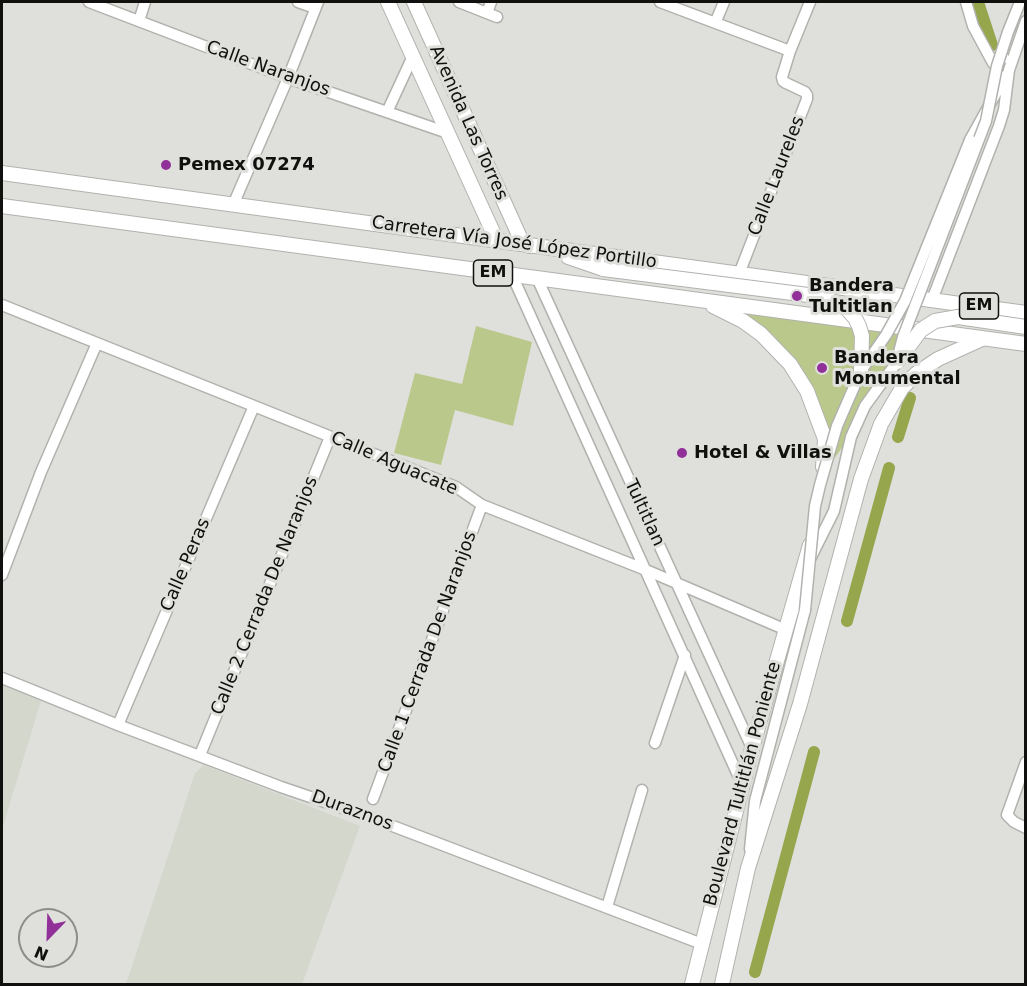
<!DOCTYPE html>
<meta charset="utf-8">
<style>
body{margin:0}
#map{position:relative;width:1027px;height:986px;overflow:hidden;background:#dfe0dc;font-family:"DejaVu Sans",sans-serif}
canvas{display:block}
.frame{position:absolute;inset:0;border:3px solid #10100e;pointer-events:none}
.north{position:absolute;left:18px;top:908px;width:60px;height:60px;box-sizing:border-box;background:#dfe0dc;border:2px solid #8c8d8a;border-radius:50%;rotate:203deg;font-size:16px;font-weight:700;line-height:24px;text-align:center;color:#10100e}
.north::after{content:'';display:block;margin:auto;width:21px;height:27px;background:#903098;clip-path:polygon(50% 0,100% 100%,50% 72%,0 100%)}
</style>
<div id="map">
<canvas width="1027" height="986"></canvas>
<div class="frame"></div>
<div class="north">N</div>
</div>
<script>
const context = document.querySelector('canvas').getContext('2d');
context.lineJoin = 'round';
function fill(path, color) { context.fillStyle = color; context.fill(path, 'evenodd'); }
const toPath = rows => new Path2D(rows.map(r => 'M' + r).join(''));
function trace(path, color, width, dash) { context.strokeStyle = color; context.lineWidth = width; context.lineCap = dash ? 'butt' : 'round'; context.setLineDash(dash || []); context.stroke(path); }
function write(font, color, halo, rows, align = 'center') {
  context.font = font + ' "DejaVu Sans",sans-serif'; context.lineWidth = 6; context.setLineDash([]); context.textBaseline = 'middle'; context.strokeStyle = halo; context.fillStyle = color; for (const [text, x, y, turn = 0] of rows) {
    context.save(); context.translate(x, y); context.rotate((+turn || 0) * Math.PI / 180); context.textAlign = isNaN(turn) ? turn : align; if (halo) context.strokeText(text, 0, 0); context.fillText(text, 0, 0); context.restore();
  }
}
const built = toPath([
 [2,685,41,701,2,829],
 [204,765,360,826,302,984,126,984,195,773]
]);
const green = toPath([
 [735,309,923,335,831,463,818,399,802,369,773,335],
 [476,326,532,342,513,426,455,410,441,465,394,453,415,373,462,384]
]);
const canal = toPath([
 [978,2,992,45],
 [898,437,910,398],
 [847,621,889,468],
 [755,972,814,752]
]);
const minor = toPath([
 [89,2,288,78,448,133],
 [298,2,315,8],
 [459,2,497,17],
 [660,2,790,51],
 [966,2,973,26,993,63,1004,58],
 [487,13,491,2],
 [139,21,145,2],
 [716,21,724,2],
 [1008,32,1020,2],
 [387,112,413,56],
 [970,140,1006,75],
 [233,205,288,78,318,2],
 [739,274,807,99,807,95,805,92,786,83,783,81,782,77,790,51,810,2],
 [512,275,742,784],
 [537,278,752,748],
 [932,300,999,126,1004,110,1009,70,1026,21],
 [2,305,456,487,482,505,646,570,784,629],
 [811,557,834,511,851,437,865,406,897,362],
 [2,575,41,472,97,343],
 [2,678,118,725,281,787,369,817,702,944],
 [118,725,254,406],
 [655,743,685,655],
 [200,755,330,437],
 [1026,762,1007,815,1014,822,1026,828],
 [373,799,482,505],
 [750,849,755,801,805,610],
 [607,907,642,790]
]);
const major = toPath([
 [388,2,497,241],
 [414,2,523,244,529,246],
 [2,173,1026,313],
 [2,206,1026,344],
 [568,257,603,269],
 [713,306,743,321,761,334,790,364,807,391,825,439,823,467],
 [692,984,752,748,810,545],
 [722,984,748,868,800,704,861,479,881,424,902,388,917,373,938,359,982,339]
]);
const minorBridge = toPath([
 [897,360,903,337,986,121,997,66,1008,32],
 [805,610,815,506,820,485,837,426,861,371,886,335,905,301,970,140]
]);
const majorBridge = toPath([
 [603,269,824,297,847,309,855,318,859,326,862,336,861,371],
 [897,362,921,330,935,321,958,317,1026,327]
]);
const markers = [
 [166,165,6,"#903098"],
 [797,296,6,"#903098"],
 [822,368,6,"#903098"],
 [682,453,6,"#903098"]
];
const shields = [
 [493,273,39],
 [979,306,39]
];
const shieldNames = [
 ["EM",493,273],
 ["EM",979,306]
];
const streetNames = [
 ["Calle Naranjos",268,69,20],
 ["Avenida Las Torres",468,123,66],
 ["Calle Laureles",777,176,-69],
 ["Carretera Vía José López Portillo",514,243,8],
 ["Calle Aguacate",394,464,23],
 ["Tultitlan",644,513,65],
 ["Calle Peras",186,565,-67],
 ["Calle 2 Cerrada De Naranjos",265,596,-68],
 ["Calle 1 Cerrada De Naranjos",428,652,-70],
 ["Boulevard Tultitlán Poniente",743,784,-75],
 ["Duraznos",352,811,20]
];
const poiNames = [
 ["Pemex 07274",178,165],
 ["Bandera",809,286],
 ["Tultitlan",809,307],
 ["Bandera",834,358],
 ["Monumental",834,379],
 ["Hotel & Villas",694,453]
];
fill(built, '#d4d7cb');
fill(green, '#bbc88c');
trace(canal, '#95a64d', 12);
trace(minor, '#b1b2ae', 13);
trace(major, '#b1b2ae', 16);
trace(minor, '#fff', 10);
trace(major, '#fff', 14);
trace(minorBridge, '#b1b2ae', 13, []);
trace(majorBridge, '#b1b2ae', 16, []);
trace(minorBridge, '#fff', 10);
trace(majorBridge, '#fff', 14);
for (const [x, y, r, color] of markers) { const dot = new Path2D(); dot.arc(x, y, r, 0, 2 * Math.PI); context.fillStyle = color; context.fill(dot); trace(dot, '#dfe0dc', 2); }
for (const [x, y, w] of shields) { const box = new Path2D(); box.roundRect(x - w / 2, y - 13, w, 26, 4.5); context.fillStyle = '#dfe0dc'; context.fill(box); trace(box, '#10100e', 1.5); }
write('bold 16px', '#10100e', null, shieldNames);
write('18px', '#10100e', '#dfe0dc', streetNames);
write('bold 18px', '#10100e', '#dfe0dc', poiNames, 'left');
</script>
